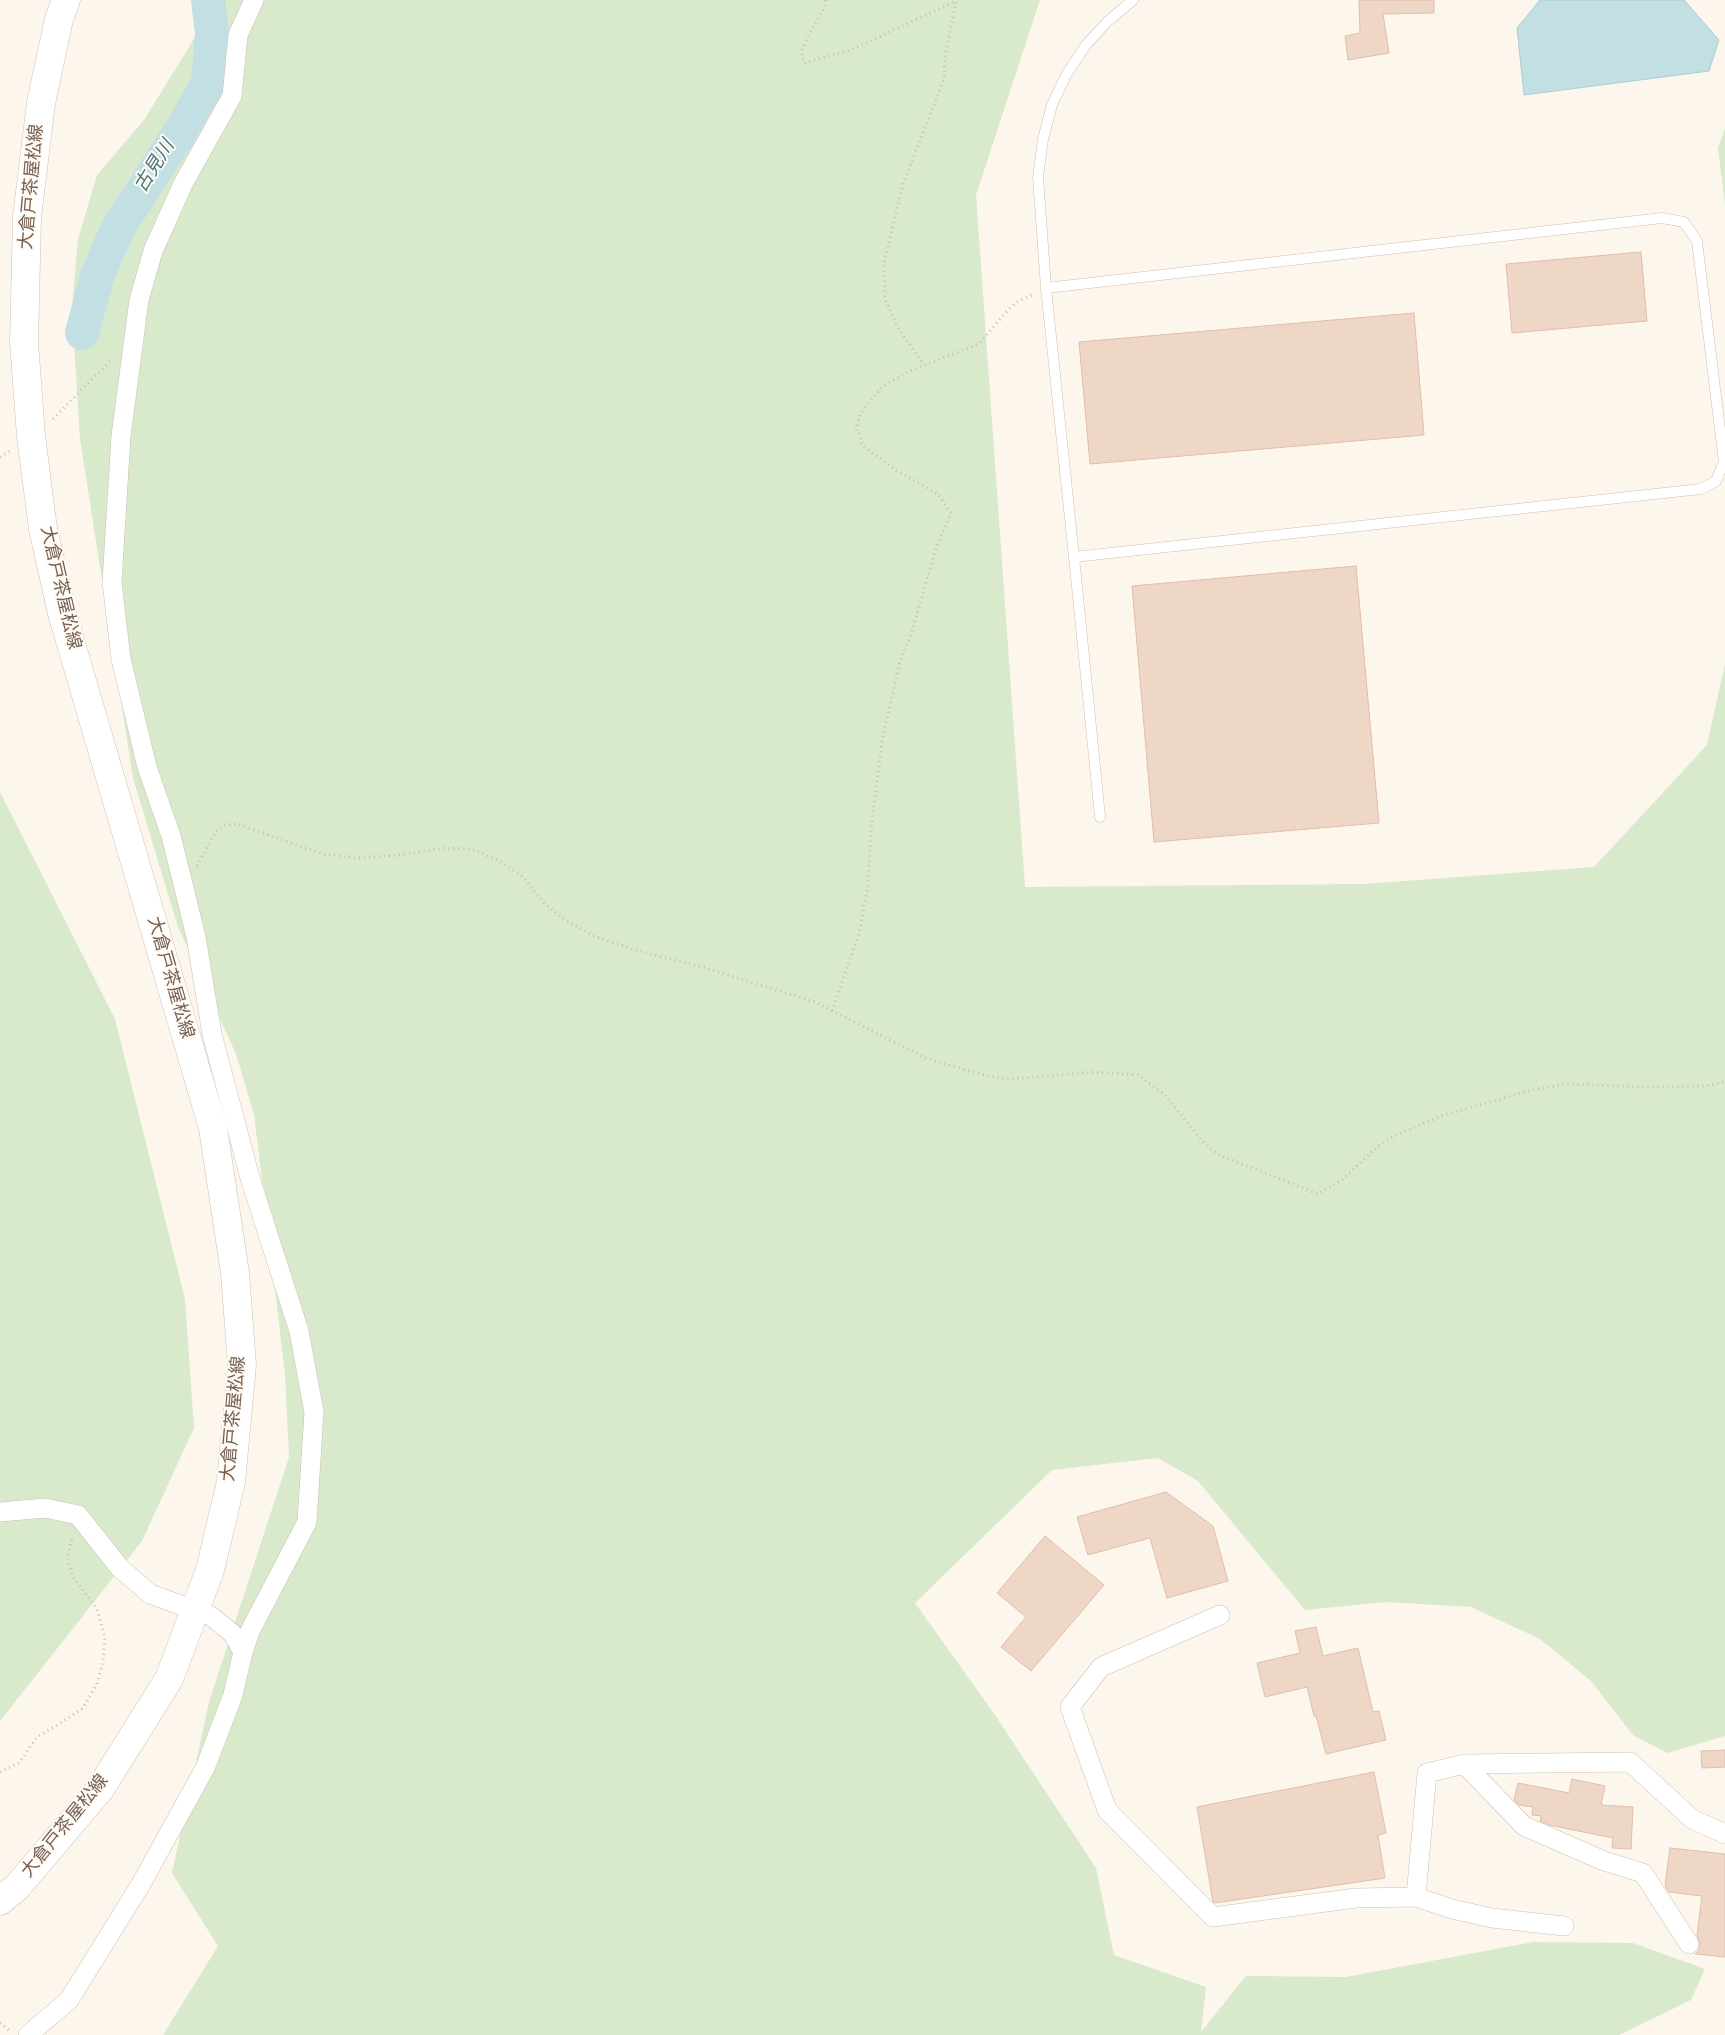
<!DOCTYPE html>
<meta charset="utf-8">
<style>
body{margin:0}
canvas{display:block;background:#fcf6ed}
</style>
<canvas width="1725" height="2035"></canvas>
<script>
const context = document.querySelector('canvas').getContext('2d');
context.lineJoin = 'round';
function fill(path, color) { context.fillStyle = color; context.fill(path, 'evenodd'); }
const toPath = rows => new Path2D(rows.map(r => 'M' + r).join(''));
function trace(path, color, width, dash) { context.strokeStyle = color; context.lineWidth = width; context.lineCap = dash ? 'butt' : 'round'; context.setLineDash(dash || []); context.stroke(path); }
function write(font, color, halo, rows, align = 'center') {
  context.font = font + ' Overpass,"Noto Sans JP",sans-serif'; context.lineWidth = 4; context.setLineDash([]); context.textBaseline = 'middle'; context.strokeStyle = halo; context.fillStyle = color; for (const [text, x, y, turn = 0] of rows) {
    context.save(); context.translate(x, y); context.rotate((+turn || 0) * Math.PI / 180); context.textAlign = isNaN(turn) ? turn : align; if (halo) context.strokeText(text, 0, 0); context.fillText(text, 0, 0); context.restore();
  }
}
const green = toPath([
 [212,0,1040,0,976,195,1025,887,1364,884,1594,867,1707,745,1725,664,1725,1736,1667,1753,1633,1735,1591,1681,1540,1639,1471,1607,1386,1602,1305,1610,1198,1481,1158,1458,1052,1470,915,1603,995,1715,1096,1868,1114,1955,1206,1987,1201,2032,1246,1976,1346,1977,1533,1942,1633,1943,1705,1969,1691,2000,1619,2035,163,2035,218,1946,172,1873,209,1702,289,1457,285,1374,254,1114,236,1054,178,927,133,778,80,439,72,309,78,239,97,175,144,120,191,44],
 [1725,128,1725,204,1718,148],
 [0,792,115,1019,185,1299,194,1428,142,1541,0,1721]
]);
const water = toPath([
 [1540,0,1684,0,1719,40,1709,71,1524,95,1517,28,1540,0]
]);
const river = toPath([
 [82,333,98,274,117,230,182,129,208,83,212,33,208,0]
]);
const building = toPath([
 [1359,0,1434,0,1434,13,1383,14,1389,53,1348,60,1345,36,1360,33,1359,0],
 [1641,252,1647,321,1512,333,1506,264,1641,252],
 [1414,313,1424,435,1090,464,1079,342,1414,313],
 [1356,566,1379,823,1154,842,1132,586,1356,566],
 [1166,1492,1213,1526,1228,1581,1167,1598,1150,1538,1088,1555,1077,1517,1166,1492],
 [1045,1536,1104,1585,1031,1671,1001,1647,1026,1617,997,1593,1045,1536],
 [1316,1627,1323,1656,1358,1648,1373,1712,1379,1711,1386,1740,1326,1754,1316,1716,1314,1716,1307,1687,1265,1697,1257,1663,1300,1653,1295,1631,1316,1627],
 [1725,1750,1725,1767,1702,1768,1701,1751,1725,1750],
 [1374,1772,1386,1833,1378,1835,1385,1878,1215,1903,1213,1902,1197,1807,1374,1772],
 [1572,1779,1605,1786,1601,1805,1633,1807,1631,1849,1612,1848,1613,1838,1549,1825,1540,1821,1541,1816,1532,1815,1533,1807,1519,1805,1514,1800,1518,1783,1569,1793,1572,1779],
 [1670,1848,1725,1854,1725,1957,1695,1954,1699,1950,1700,1944,1697,1935,1702,1896,1669,1892,1665,1886,1670,1848]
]);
const path = toPath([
 [826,0,824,9,811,30,801,52,804,63,853,49,956,1,945,57,944,79,903,184,884,262,885,299,898,328,924,365],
 [53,419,112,359],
 [0,457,10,451],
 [197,866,216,831,225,825,238,824,299,846,325,854,356,858,399,855,443,848,472,849,500,861,523,877,543,902,562,918,596,937,650,954,702,967,815,1002,928,1059,980,1074,1008,1079,1096,1072,1138,1075,1165,1095,1204,1143,1217,1154,1318,1194,1342,1180,1378,1146,1396,1135,1444,1115,1532,1090,1566,1084,1645,1087,1704,1086,1725,1082],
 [832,1011,859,934,868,885,871,829,883,735,900,662,912,631,936,548,951,513,938,494,894,469,862,445,859,433,856,431,860,414,882,387,907,372,979,344,1007,311,1017,302,1034,294],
 [0,1772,19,1763,37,1737,59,1724,83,1708,97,1684,103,1661,105,1637,97,1609,73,1577,67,1558,72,1538],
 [0,2023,11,2032]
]);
const lane = toPath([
 [1046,288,1662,218,1684,222,1697,241,1724,462,1716,481,1701,489,1074,557,1100,817],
 [1074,557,1046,288,1038,177,1043,139,1052,105,1066,75,1086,45,1107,22,1133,0]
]);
const street = toPath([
 [0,1512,45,1508,78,1515,120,1568,150,1594,211,1616,233,1634,243,1652],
 [1220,1615,1101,1667,1070,1707,1107,1810,1213,1917,1356,1898,1416,1897,1427,1773,1464,1764,1630,1762,1692,1819,1725,1834],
 [1464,1764,1524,1826,1604,1861,1643,1873,1689,1944],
 [1416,1897,1452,1909,1492,1918,1564,1926],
 [28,2035,69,2000,141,1884,205,1768,233,1695,243,1652,251,1629,307,1522,314,1412,299,1331,250,1178,212,1034,196,937,184,888,171,836,147,767,121,659,112,582,121,436,139,300,153,251,183,184,232,96,238,35,254,0]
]);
const secondary = toPath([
 [0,1901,17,1887,100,1789,169,1679,210,1570,231,1482,242,1365,235,1273,213,1128,62,613,43,529,31,436,24,342,27,217,41,103,59,19,66,0]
]);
const streetNames = [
 ["大倉戸茶屋松線",33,187,-85],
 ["大倉戸茶屋松線",59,588,77],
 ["大倉戸茶屋松線",169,978,74],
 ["大倉戸茶屋松線",235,1419,-85],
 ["大倉戸茶屋松線",66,1827,-51]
];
const waterNames = [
 ["古見川",156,167,-58]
];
fill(green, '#d8e9cc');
fill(water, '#c2dfe4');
trace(water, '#a9ced5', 1);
trace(river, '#c2dfe4', 34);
fill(building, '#efd7c7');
trace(building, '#e0bea9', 1);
trace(lane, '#cebfb3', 11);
trace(street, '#cebfb3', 20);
trace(secondary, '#d0bfb1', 29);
trace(path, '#d5baa9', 3, [1, 4]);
trace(lane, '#fff', 10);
trace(street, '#fff', 19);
trace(secondary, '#fff', 28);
write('18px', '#765e51', '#fefaf4', streetNames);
write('italic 19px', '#487780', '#fefaf4', waterNames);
</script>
